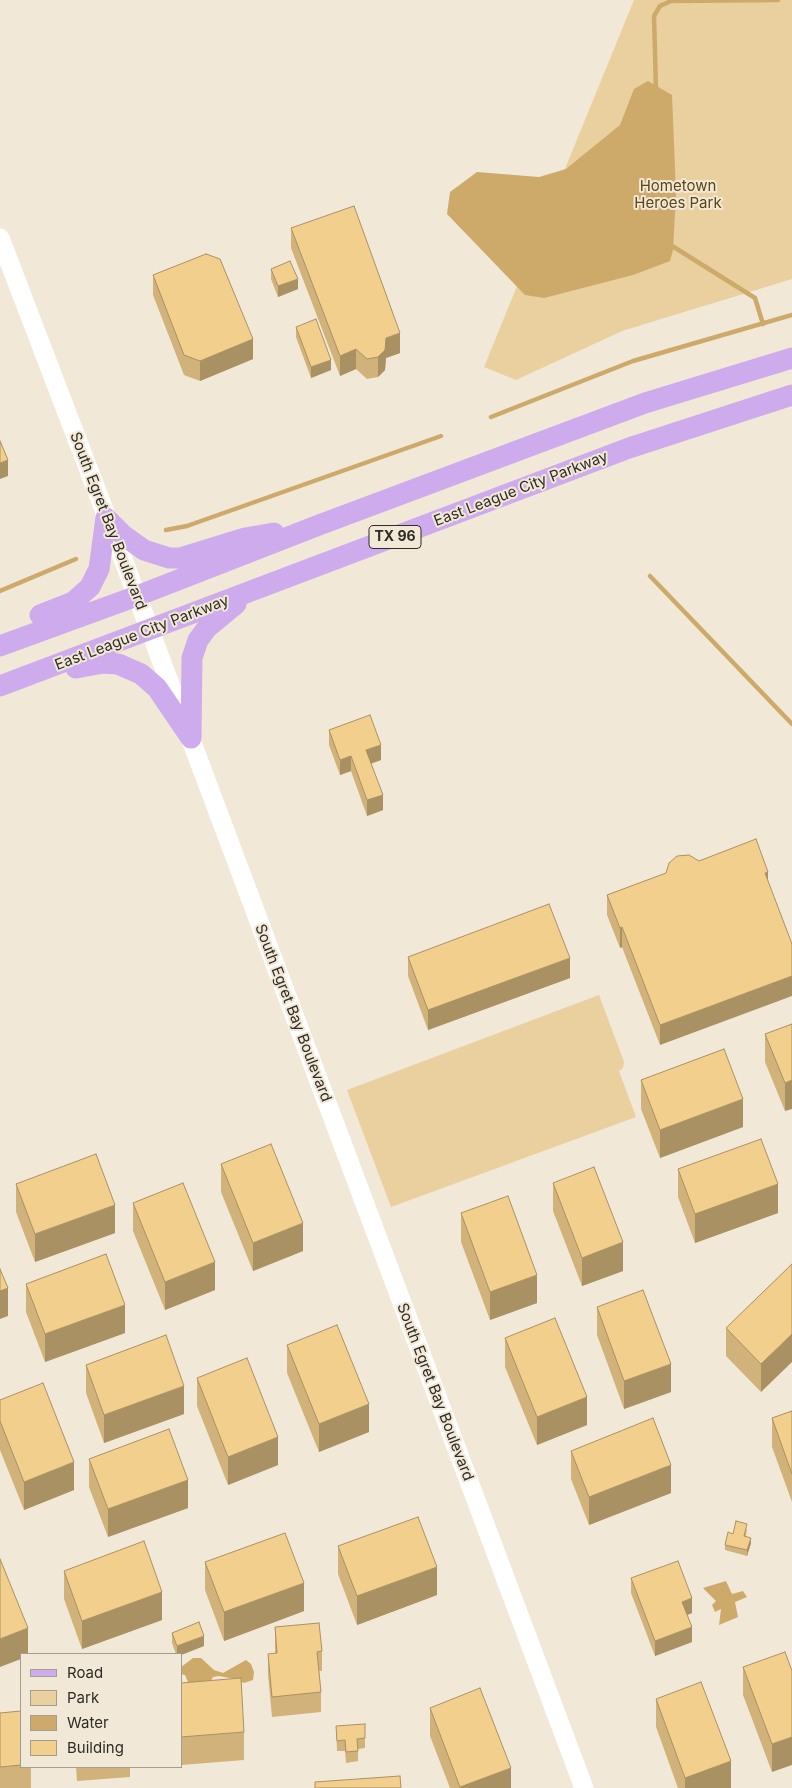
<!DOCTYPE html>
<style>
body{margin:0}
#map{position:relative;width:792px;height:1788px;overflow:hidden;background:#f1e8d7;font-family:Inter,sans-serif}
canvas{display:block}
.legend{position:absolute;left:20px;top:1653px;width:162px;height:115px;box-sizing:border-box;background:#f1e8d7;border:1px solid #a39d90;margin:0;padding:6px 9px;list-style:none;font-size:15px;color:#2f2c25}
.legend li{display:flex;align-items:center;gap:10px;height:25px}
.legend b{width:25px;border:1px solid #a39d90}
</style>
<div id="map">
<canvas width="792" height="1788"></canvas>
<ul class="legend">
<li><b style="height:6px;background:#ceabec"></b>Road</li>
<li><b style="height:14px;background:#eacf9f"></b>Park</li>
<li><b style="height:14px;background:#cdaa6a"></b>Water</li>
<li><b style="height:14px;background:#f3cf8e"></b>Building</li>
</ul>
</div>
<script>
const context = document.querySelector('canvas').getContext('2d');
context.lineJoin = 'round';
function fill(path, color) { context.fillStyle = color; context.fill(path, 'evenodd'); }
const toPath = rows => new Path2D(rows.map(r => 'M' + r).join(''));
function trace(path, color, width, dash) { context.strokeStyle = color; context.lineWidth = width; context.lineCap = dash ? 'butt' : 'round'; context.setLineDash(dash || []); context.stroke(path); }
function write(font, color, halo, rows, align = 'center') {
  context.font = font + ' Inter,sans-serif'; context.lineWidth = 4; context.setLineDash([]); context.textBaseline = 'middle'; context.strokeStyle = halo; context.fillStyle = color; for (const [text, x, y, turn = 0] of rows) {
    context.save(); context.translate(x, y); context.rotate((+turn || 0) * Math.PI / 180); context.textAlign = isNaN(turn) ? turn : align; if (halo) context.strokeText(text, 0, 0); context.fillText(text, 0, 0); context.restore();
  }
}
const green = toPath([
 [634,0,792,0,792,279,622,331,516,380,484,367],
 [599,995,624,1062,623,1068,619,1071,636,1117,391,1207,347,1090]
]);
const water = toPath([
 [648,81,672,95,676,193,673,250,670,261,633,275,544,298,525,295,447,214,450,192,477,172,539,177,566,169,620,125,634,89],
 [726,1581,732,1594,743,1591,747,1597,735,1602,738,1617,719,1625,721,1609,715,1612,712,1605,716,1601,703,1588],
 [193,1658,201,1658,214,1670,223,1673,246,1660,251,1664,254,1672,253,1680,244,1683,235,1679,219,1676,213,1677,209,1684,188,1682,185,1675,181,1674,181,1667]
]);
const stream = toPath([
 [656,91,654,16,660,6,671,1,778,0],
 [669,244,755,298,763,324],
 [491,417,633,361,792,315],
 [166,530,187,526,441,436],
 [650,576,792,724],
 [0,591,76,559]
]);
const secondary = toPath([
 [0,238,137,596,584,1788]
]);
const primary = toPath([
 [106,518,123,535,144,550,169,558,180,558,245,538,274,533],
 [40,615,73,602,90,587,99,569,106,518],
 [0,646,137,596,319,525,645,403,792,358],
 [76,668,103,663,118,664,141,674,157,688,191,738],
 [0,686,629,448,792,395],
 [191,738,192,658,198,640,207,628,236,604]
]);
const wall = toPath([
 [291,228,400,353,386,358,385,370,378,377,367,379,356,369,340,376,291,248],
 [271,269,298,289,278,297,271,279],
 [153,275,253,359,200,381,184,375,153,295],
 [296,327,331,370,311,378,296,337],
 [329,730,381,760,371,764,383,810,367,816,351,771,340,775,329,745],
 [699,861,660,1045,622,947,620,948,607,915,607,895],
 [408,957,570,978,428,1030,408,976],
 [792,1024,785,1111,765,1062,765,1034],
 [641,1080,743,1127,660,1158,641,1109],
 [221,1164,303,1251,253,1271,221,1192],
 [678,1169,778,1213,695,1243,678,1197],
 [553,1183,623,1271,582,1286,553,1211],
 [16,1184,115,1233,35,1262,16,1212],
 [133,1203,215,1290,165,1310,133,1231],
 [461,1213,537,1303,490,1320,461,1242],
 [792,1264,761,1392,726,1356,726,1328],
 [26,1284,125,1333,45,1362,26,1312],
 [597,1307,671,1392,624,1409,597,1335],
 [505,1338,587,1425,537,1445,505,1367],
 [287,1345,369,1432,319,1452,287,1373],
 [86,1365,184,1414,104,1443,86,1393],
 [197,1378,278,1465,228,1485,197,1406],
 [0,1400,74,1490,24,1510,0,1450],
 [792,1411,792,1502,772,1447,772,1418],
 [571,1451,671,1493,589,1525,571,1479],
 [89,1459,188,1508,108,1537,89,1487],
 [747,1529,746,1536,751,1543,747,1556,725,1550,725,1545,733,1534],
 [338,1546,437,1595,357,1625,338,1574],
 [205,1562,304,1611,224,1641,205,1590],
 [64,1571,162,1620,82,1649,64,1599],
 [631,1578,692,1613,687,1615,692,1642,655,1656,631,1593],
 [275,1627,322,1651,322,1671,319,1671,321,1692,321,1712,272,1717,268,1674,268,1654,275,1653],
 [172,1633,204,1646,181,1655,176,1654,172,1643],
 [743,1667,792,1671,772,1772,743,1695],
 [181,1683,244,1732,244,1760,181,1765],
 [656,1699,731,1788,678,1788,656,1727],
 [430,1708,511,1788,450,1788,430,1736],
 [21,1711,21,1767,31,1767,31,1788,0,1788,0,1713],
 [336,1726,365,1738,365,1748,358,1749,358,1761,346,1763,345,1751,337,1751],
 [76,1767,130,1767,130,1777,77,1781]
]);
const shadedWall = toPath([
 [298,279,298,289,278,297,278,286],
 [400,333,400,353,386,358,385,370,378,377,378,357,386,338],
 [253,339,253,359,200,381,200,361],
 [356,349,356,369,340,376,340,356],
 [331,360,331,370,311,378,311,367],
 [8,460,8,476,0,479,0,463],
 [381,745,381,760,366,765,366,750],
 [351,756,351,771,340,775,340,760],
 [383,795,383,810,367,816,367,800],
 [768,872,768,892,765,873],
 [622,927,622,947,620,948,620,928],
 [570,958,570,978,428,1030,428,1010],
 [792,976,792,996,660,1045,660,1025],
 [792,1080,792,1109,785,1111,785,1083],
 [743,1099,743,1127,660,1158,660,1130],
 [778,1184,778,1213,695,1243,695,1214],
 [115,1205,115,1233,35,1262,35,1234],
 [303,1223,303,1251,253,1271,253,1243],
 [623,1242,623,1271,582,1286,582,1258],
 [215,1262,215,1290,165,1310,165,1282],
 [537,1275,537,1303,490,1320,490,1292],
 [8,1288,8,1316,0,1319,0,1291],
 [125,1305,125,1333,45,1362,45,1334],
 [792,1334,792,1362,761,1392,761,1364],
 [671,1364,671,1392,624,1409,624,1381],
 [184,1386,184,1414,104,1443,104,1415],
 [587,1397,587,1425,537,1445,537,1417],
 [369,1404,369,1432,319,1452,319,1424],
 [278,1437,278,1465,228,1485,228,1457],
 [74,1462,74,1490,24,1510,24,1482],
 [671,1465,671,1493,589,1525,589,1497],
 [188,1480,188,1508,108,1537,108,1509],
 [751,1538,751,1543,747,1556,747,1550],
 [437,1567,437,1595,357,1625,357,1596],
 [304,1583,304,1611,224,1641,224,1612],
 [162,1592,162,1620,82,1649,82,1621],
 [692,1598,692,1613,682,1617,682,1602],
 [692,1627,692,1642,655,1656,655,1641],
 [28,1628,28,1654,21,1654,21,1659,0,1667,0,1639],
 [204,1636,204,1646,181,1655,177,1654,177,1646],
 [792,1737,792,1765,772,1772,772,1744],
 [731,1761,731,1788,685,1788,685,1778],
 [511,1768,511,1788,460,1788,460,1787]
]);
const building = toPath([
 [354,206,400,333,386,338,385,350,378,357,367,359,356,349,340,356,291,228,354,206],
 [206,254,220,259,253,339,200,361,184,355,153,275,206,254],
 [290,261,298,279,278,286,271,269,290,261],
 [316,319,331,360,311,367,296,327,316,319],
 [0,441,8,460,0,463,0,441],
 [370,715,381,745,366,750,383,795,367,800,351,756,340,760,329,730,370,715],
 [756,839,768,872,765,873,792,944,792,976,660,1025,622,927,620,928,607,895,666,873,669,863,677,856,689,855,699,861,756,839],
 [549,904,570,958,428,1010,408,957,549,904],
 [792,1024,792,1080,785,1083,765,1034,792,1024],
 [724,1049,743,1099,660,1130,641,1080,724,1049],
 [761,1139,778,1184,695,1214,678,1169,761,1139],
 [271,1144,303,1223,253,1243,221,1164,271,1144],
 [96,1154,115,1205,35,1234,16,1184,96,1154],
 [594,1167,623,1242,582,1258,553,1183,594,1167],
 [183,1183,215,1262,165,1282,133,1203,183,1183],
 [508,1196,537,1275,490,1292,461,1213,508,1196],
 [106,1254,125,1305,45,1334,26,1284,106,1254],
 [792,1264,792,1334,761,1364,726,1328,792,1264],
 [0,1269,8,1288,0,1291,0,1269],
 [643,1290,671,1364,624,1381,597,1307,643,1290],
 [555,1318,587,1397,537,1417,505,1338,555,1318],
 [337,1325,369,1404,319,1424,287,1345,337,1325],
 [166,1335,184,1386,104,1415,86,1365,166,1335],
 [247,1358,278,1437,228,1457,197,1378,247,1358],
 [43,1383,74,1462,24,1482,0,1421,0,1400,43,1383],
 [792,1411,792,1474,772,1418,792,1411],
 [653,1418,671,1465,589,1497,571,1451,653,1418],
 [169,1429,188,1480,108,1509,89,1459,169,1429],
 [418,1517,437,1567,357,1596,338,1546,418,1517],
 [736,1521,747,1524,744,1536,751,1538,747,1550,725,1545,728,1532,733,1534,736,1521],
 [285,1533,304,1583,224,1612,205,1562,285,1533],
 [144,1541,162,1592,82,1621,64,1571,144,1541],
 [0,1559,28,1628,0,1639,0,1559],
 [678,1561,692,1598,682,1602,692,1627,655,1641,631,1578,678,1561],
 [199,1622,204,1636,177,1646,172,1633,199,1622],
 [319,1623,322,1651,317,1652,321,1692,272,1697,268,1654,277,1653,275,1627,319,1623],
 [785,1652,792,1671,792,1737,772,1744,743,1667,785,1652],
 [241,1678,244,1732,181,1737,181,1683,241,1678],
 [701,1682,731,1761,685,1778,656,1699,701,1682],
 [480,1688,511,1768,460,1787,430,1708,480,1688],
 [21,1711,21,1765,0,1767,0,1713,21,1711],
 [365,1724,365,1738,357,1739,358,1751,346,1752,345,1740,337,1741,336,1726,365,1724],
 [400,1776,401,1788,315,1788,315,1782,400,1776]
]);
const shields = [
 [395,537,52]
];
const shieldNames = [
 ["TX 96",395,537]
];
const parkNames = [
 ["Hometown",678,186],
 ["Heroes Park",678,203]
];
const streetNames = [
 ["East League City Parkway",521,489,-21],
 ["South Egret Bay Boulevard",108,521,69],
 ["East League City Parkway",142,633,-21],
 ["South Egret Bay Boulevard",293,1013,69],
 ["South Egret Bay Boulevard",435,1392,69]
];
fill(green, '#eacf9f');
fill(water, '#cdaa6a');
trace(stream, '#cdaa6a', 4.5);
trace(secondary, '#fff', 19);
trace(primary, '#ceabec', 21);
fill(wall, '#d1b27a');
fill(shadedWall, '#aa9163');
fill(building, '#f3cf8e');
trace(building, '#aa9163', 1);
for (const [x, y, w] of shields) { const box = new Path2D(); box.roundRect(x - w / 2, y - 11.5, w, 23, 4); context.fillStyle = '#f1e8d7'; context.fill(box); trace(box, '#2f2c25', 1); }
write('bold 14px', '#2f2c25', null, shieldNames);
write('15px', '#5d4512', '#f1e8d7', parkNames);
write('15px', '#2f2c25', '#f1e8d7', streetNames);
</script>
